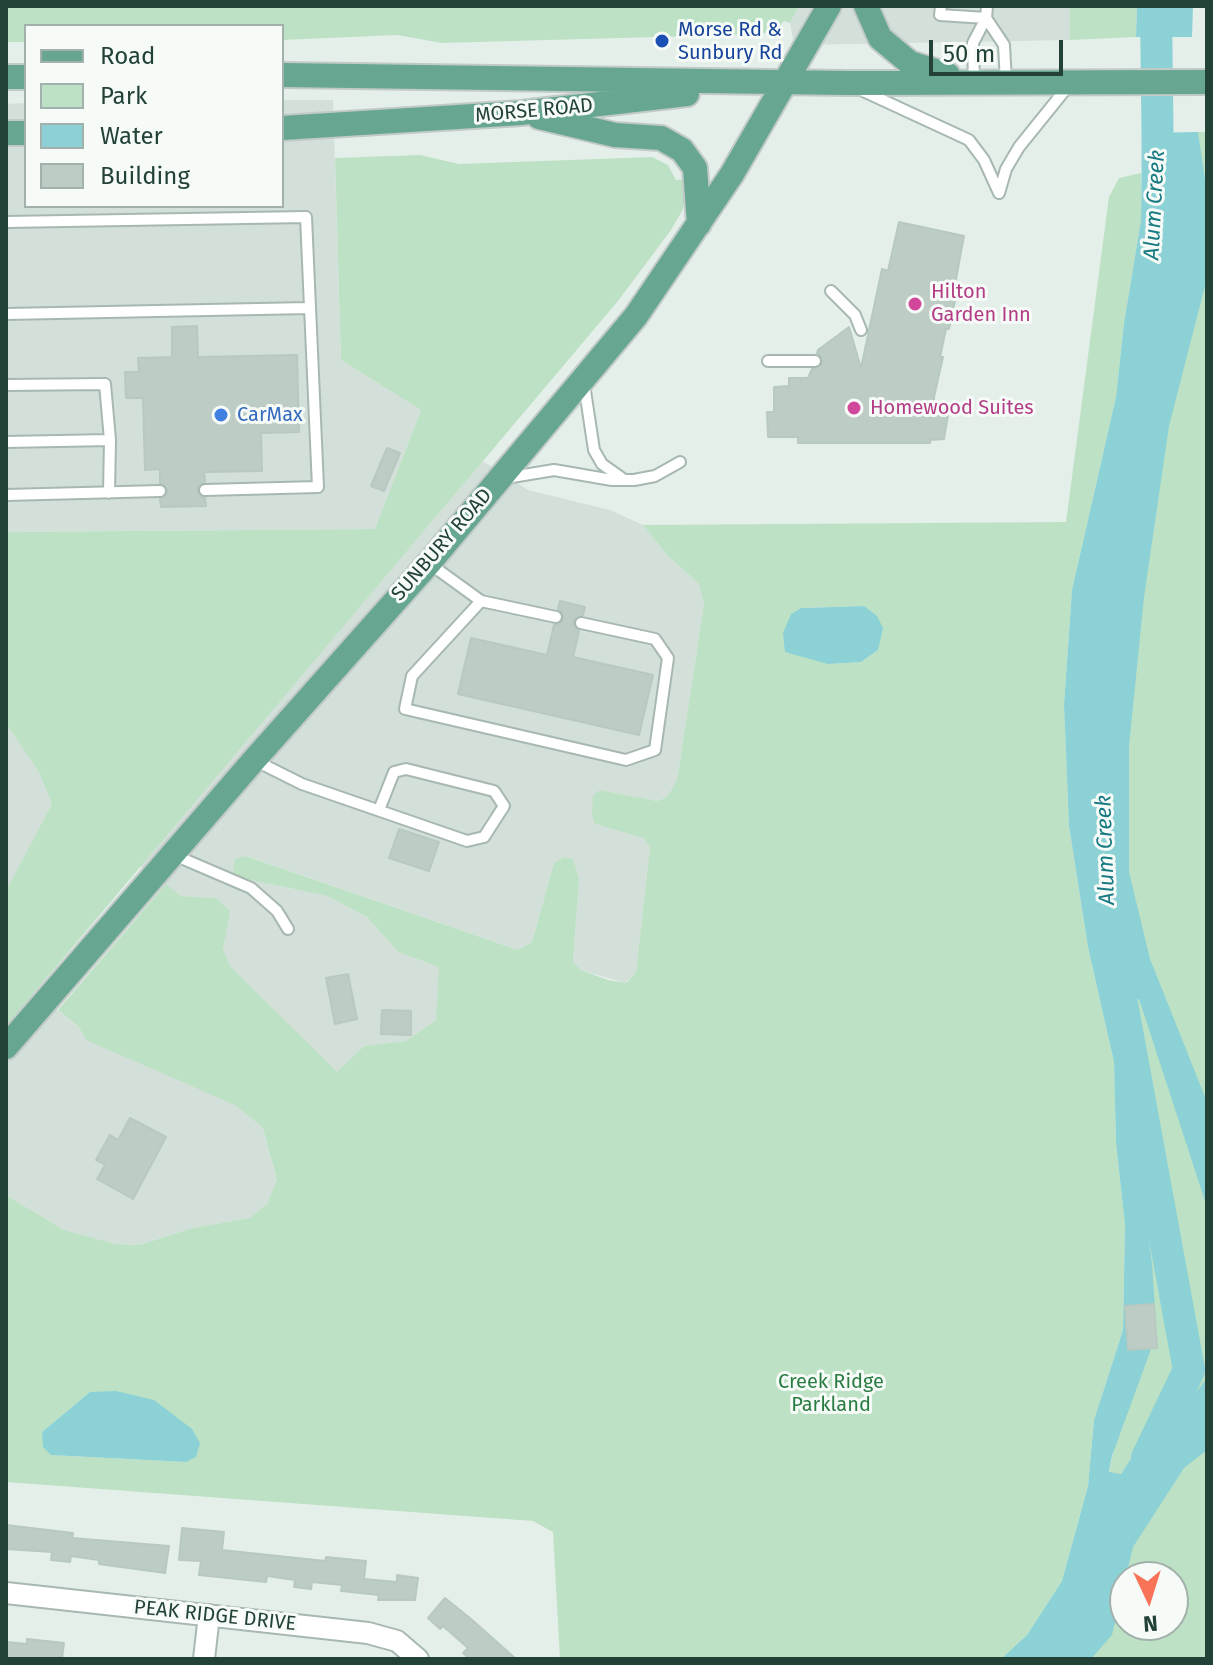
<!DOCTYPE html>
<style>
body{margin:0}
#map{position:relative;width:1213px;height:1665px;overflow:hidden;background:#e5efea;font-family:"Fira Sans",sans-serif}
canvas{display:block}
.frame{position:absolute;inset:0;border:8px solid #234237;pointer-events:none}
.legend{position:absolute;left:24px;top:24px;width:260px;height:184px;box-sizing:border-box;background:#f6fbf8;border:2px solid #a2b1ab;margin:0;padding:10px 14px;list-style:none;font-size:24px;color:#234237}
.legend li{display:flex;align-items:center;gap:16px;height:40px}
.legend b{width:40px;border:2px solid #a2b1ab}
.north{position:absolute;left:1109px;top:1561px;width:80px;height:80px;box-sizing:border-box;background:#f6fbf8;border:2px solid #a2b1ab;border-radius:50%;rotate:176deg;font-size:22px;font-weight:700;line-height:32px;text-align:center;color:#234237}
.north::after{content:'';display:block;margin:auto;width:28px;height:36px;background:#f97359;clip-path:polygon(50% 0,100% 100%,50% 72%,0 100%)}
.scale{position:absolute;left:929px;top:40px;width:134px;height:36px;box-sizing:border-box;border:4px solid #234237;border-top:0;padding-left:10px;font-size:24px;line-height:28px;white-space:nowrap;color:#234237;-webkit-text-stroke:6px #f6fbf8;paint-order:stroke}
</style>
<div id="map">
<canvas width="1213" height="1665"></canvas>
<div class="frame"></div>
<ul class="legend">
<li><b style="height:10px;background:#67a791"></b>Road</li>
<li><b style="height:22px;background:#bde1c4"></b>Park</li>
<li><b style="height:22px;background:#8bd1d6"></b>Water</li>
<li><b style="height:22px;background:#bdcdc5"></b>Building</li>
</ul>
<div class="north">N</div>
<div class="scale">50 m</div>
</div>
<script>
const context = document.querySelector('canvas').getContext('2d');
context.lineJoin = 'round';
function fill(path, color) { context.fillStyle = color; context.fill(path, 'evenodd'); }
const toPath = rows => new Path2D(rows.map(r => 'M' + r).join(''));
function trace(path, color, width, dash) { context.strokeStyle = color; context.lineWidth = width; context.lineCap = dash ? 'butt' : 'round'; context.setLineDash(dash || []); context.stroke(path); }
function write(font, color, halo, rows, align = 'center') {
  context.font = font + ' "Fira Sans",sans-serif'; context.lineWidth = 6; context.setLineDash([]); context.textBaseline = 'middle'; context.strokeStyle = halo; context.fillStyle = color; for (const [text, x, y, turn = 0] of rows) {
    context.save(); context.translate(x, y); context.rotate((+turn || 0) * Math.PI / 180); context.textAlign = isNaN(turn) ? turn : align; if (halo) context.strokeText(text, 0, 0); context.fillText(text, 0, 0); context.restore();
  }
}
const built = toPath([
 [799,6,1070,6,1070,40,794,45,790,23],
 [282,100,333,100,341,360,421,410,375,529,6,532,6,104,26,103,26,206,282,206],
 [483,461,528,490,610,510,643,525,667,555,699,584,704,604,677,780,667,797,657,801,600,790,595,824,645,838,650,847,636,972,625,983,581,970,573,962,579,879,572,859,564,857,554,863,532,942,518,950,247,856,236,859,232,876,327,896,367,917,398,952,440,967,436,1020,406,1041,364,1046,337,1073,230,966,223,950,229,911,216,898,181,896,140,866],
 [6,724,39,772,52,804,8,891,6,890],
 [34,992,79,1027,87,1040,236,1105,263,1128,277,1181,267,1204,250,1218,193,1228,139,1245,116,1244,64,1230,6,1195,6,1026]
]);
const green = toPath([
 [6,6,799,6,790,23,784,21,776,30,762,34,442,43,397,35,282,40,282,26,26,26,26,42,6,42],
 [1070,6,1137,6,1136,37,1070,40],
 [1198,132,1207,132,1207,1659,1050,1659,1164,1422,1145,1437,1121,1474,1109,1473,1152,1263,1130,1103,1119,1011,1121,1007,1107,911,1169,197],
 [1125,1577,1173,1577,1173,1625,1125,1625],
 [420,155,459,164,652,157,668,165,676,180,687,179,686,196,682,211,671,230,618,301,6,1026,6,891,52,804,39,772,6,724,6,532,375,529,421,410,341,360,335,158],
 [1141,173,1141,220,1124,323,1116,397,1072,590,1064,705,1069,826,1088,947,1114,1062,1116,1143,1125,1225,1123,1330,1094,1420,1088,1486,1062,1581,1027,1635,1001,1659,560,1659,553,1532,533,1521,6,1482,6,1195,64,1230,116,1244,139,1245,193,1228,250,1218,267,1204,277,1180,263,1128,235,1105,86,1040,79,1027,58,1010,166,884,181,896,216,898,230,911,223,949,230,966,337,1072,364,1046,406,1041,436,1020,439,967,398,952,367,917,327,896,232,876,235,859,246,856,518,950,532,942,554,863,564,857,573,859,579,879,573,962,581,970,608,980,626,983,636,972,650,847,644,838,595,824,592,814,593,796,600,790,657,801,667,797,677,780,704,604,699,584,667,555,643,525,1066,522,1109,197,1119,178],
 [864,606,878,650,861,662,828,664,791,614,801,608],
 [90,1392,186,1462,51,1455,42,1432]
]);
const water = toPath([
 [1137,6,1193,6,1192,37,1136,37],
 [1198,132,1207,194,1207,278,1169,426,1144,597,1129,746,1129,872,1150,959,1207,1102,1207,1207,1139,999,1126,999,1119,1011,1152,1263,1155,1307,1151,1349,1112,1456,1109,1472,1121,1474,1145,1437,1194,1395,1207,1378,1207,1450,1184,1468,1133,1547,1112,1635,1091,1659,1001,1659,1027,1635,1062,1581,1088,1486,1094,1420,1123,1330,1125,1225,1116,1143,1114,1062,1088,947,1069,826,1064,705,1072,590,1116,397,1124,323,1141,220,1142,133],
 [864,606,877,616,883,628,878,650,861,662,828,664,785,652,783,633,791,614,801,608],
 [116,1391,154,1400,192,1429,200,1443,196,1457,186,1462,51,1455,43,1447,42,1432,90,1392]
]);
const river = toPath([
 [1156,6,1158,174],
 [1115,965,1189,1370,1147,1458]
]);
const building = toPath([
 [899,222,964,236,953,295,956,296,949,329,946,329,940,357,943,357,934,397,934,413,948,415,944,439,930,440,930,443,798,443,798,437,768,437,767,412,774,412,774,387,789,386,789,378,808,378,812,369,822,364,822,358,817,353,818,350,849,327,861,368,882,269,888,271,899,222],
 [197,326,198,357,297,355,299,432,261,433,262,471,204,472,205,482,198,486,197,491,201,497,205,498,206,506,161,507,160,499,167,495,168,490,160,483,160,469,145,470,143,398,126,398,125,372,139,372,138,358,172,357,172,327,197,326],
 [387,448,400,453,384,491,371,486,387,448],
 [560,601,585,607,583,615,573,621,574,626,579,631,573,657,653,675,639,735,458,694,471,638,547,655,554,625,559,624,564,619,563,614,558,609,560,601],
 [399,829,439,842,429,871,389,858,399,829],
 [348,974,357,1019,335,1024,326,978,348,974],
 [382,1010,411,1011,411,1035,381,1034,382,1010],
 [130,1118,166,1137,133,1199,97,1179,105,1165,96,1160,110,1135,118,1140,130,1118],
 [1154,1304,1157,1348,1128,1350,1125,1306,1154,1304],
 [6,1525,73,1533,72,1538,169,1546,165,1573,99,1564,99,1560,71,1556,70,1562,51,1560,52,1552,6,1549,6,1525],
 [182,1528,224,1532,222,1550,325,1561,326,1557,366,1561,364,1579,397,1582,397,1575,418,1578,415,1600,378,1600,379,1595,341,1591,342,1585,312,1582,311,1589,294,1587,295,1580,267,1576,266,1582,199,1575,201,1561,179,1560,182,1528],
 [445,1598,471,1619,516,1659,470,1659,463,1653,468,1648,443,1626,440,1629,428,1618,445,1598],
 [27,1639,64,1643,62,1659,6,1659,6,1642,27,1644,27,1639]
]);
const lane = toPath([
 [941,6,940,15,986,18],
 [986,18,1004,45,1006,82],
 [974,82,973,43,986,18,987,6],
 [863,91,969,140,984,160,999,193],
 [999,193,1006,169,1019,147,1069,85],
 [6,222,306,217,318,487,205,490],
 [831,291,855,315,861,330],
 [6,314,309,308],
 [768,361,815,361],
 [584,384,594,450,602,464,623,479],
 [6,385,105,384,110,440,109,493],
 [6,442,110,440],
 [506,478,554,470,612,480,634,480,655,476,680,462],
 [6,495,160,491],
 [430,564,481,601,412,676,405,709,626,760,655,750,668,658,655,639,581,623],
 [481,601,556,617],
 [256,761,302,784,467,841,484,837,504,806,494,791,406,769,394,772,379,810],
 [174,855,251,888,277,911,288,929]
]);
const street = toPath([
 [6,1593,368,1633,397,1641,418,1659],
 [204,1659,209,1615]
]);
const primary = toPath([
 [866,6,880,38,910,63,948,75],
 [282,75,847,83,1207,82],
 [6,77,26,77],
 [539,117,615,135,661,138,682,150,695,168,699,224],
 [282,128,521,113,687,94],
 [6,133,26,133],
 [6,1047,254,760,429,563,636,316,732,174,829,6]
]);
const markers = [
 [662,41,8,"#1a4fb4"],
 [915,304,8,"#d1479c"],
 [854,408,8,"#d1479c"],
 [221,415,8,"#3f7fe0"]
];
const transitNames = [
 ["Morse Rd &",678,30],
 ["Sunbury Rd",678,53]
];
const streetNames = [
 ["MORSE ROAD",534,111,-5],
 ["SUNBURY ROAD",442,545,-49],
 ["PEAK RIDGE DRIVE",215,1616,6]
];
const hotelNames = [
 ["Hilton",931,292],
 ["Garden Inn",931,315],
 ["Homewood Suites",870,408]
];
const shopNames = [
 ["CarMax",237,415]
];
const parkNames = [
 ["Creek Ridge",831,1382],
 ["Parkland",831,1405]
];
const waterNames = [
 ["Alum Creek",1155,205,-87],
 ["Alum Creek",1106,850,-92]
];
fill(built, '#d3dfd9');
fill(green, '#bde1c4');
fill(water, '#8bd1d6');
trace(river, '#8bd1d6', 32);
fill(building, '#bdcdc5');
trace(building, '#b7c9c0', 2);
trace(lane, '#a7b8b1', 14);
trace(street, '#a7b8b1', 24);
trace(primary, '#c1cac7', 28);
trace(lane, '#fff', 10);
trace(street, '#fff', 20);
trace(primary, '#67a791', 24);
for (const [x, y, r, color] of markers) { const dot = new Path2D(); dot.arc(x, y, r, 0, 2 * Math.PI); context.fillStyle = color; context.fill(dot); trace(dot, '#f6fbf8', 3); }
write('20px', '#164399', '#f6fbf8', transitNames, 'left');
write('20px', '#234237', '#f6fbf8', streetNames);
write('20px', '#b23c85', '#f6fbf8', hotelNames, 'left');
write('20px', '#366cbe', '#f6fbf8', shopNames, 'left');
write('20px', '#2a7c43', '#f6fbf8', parkNames);
write('italic 22px', '#187a83', '#f6fbf8', waterNames);
</script>
